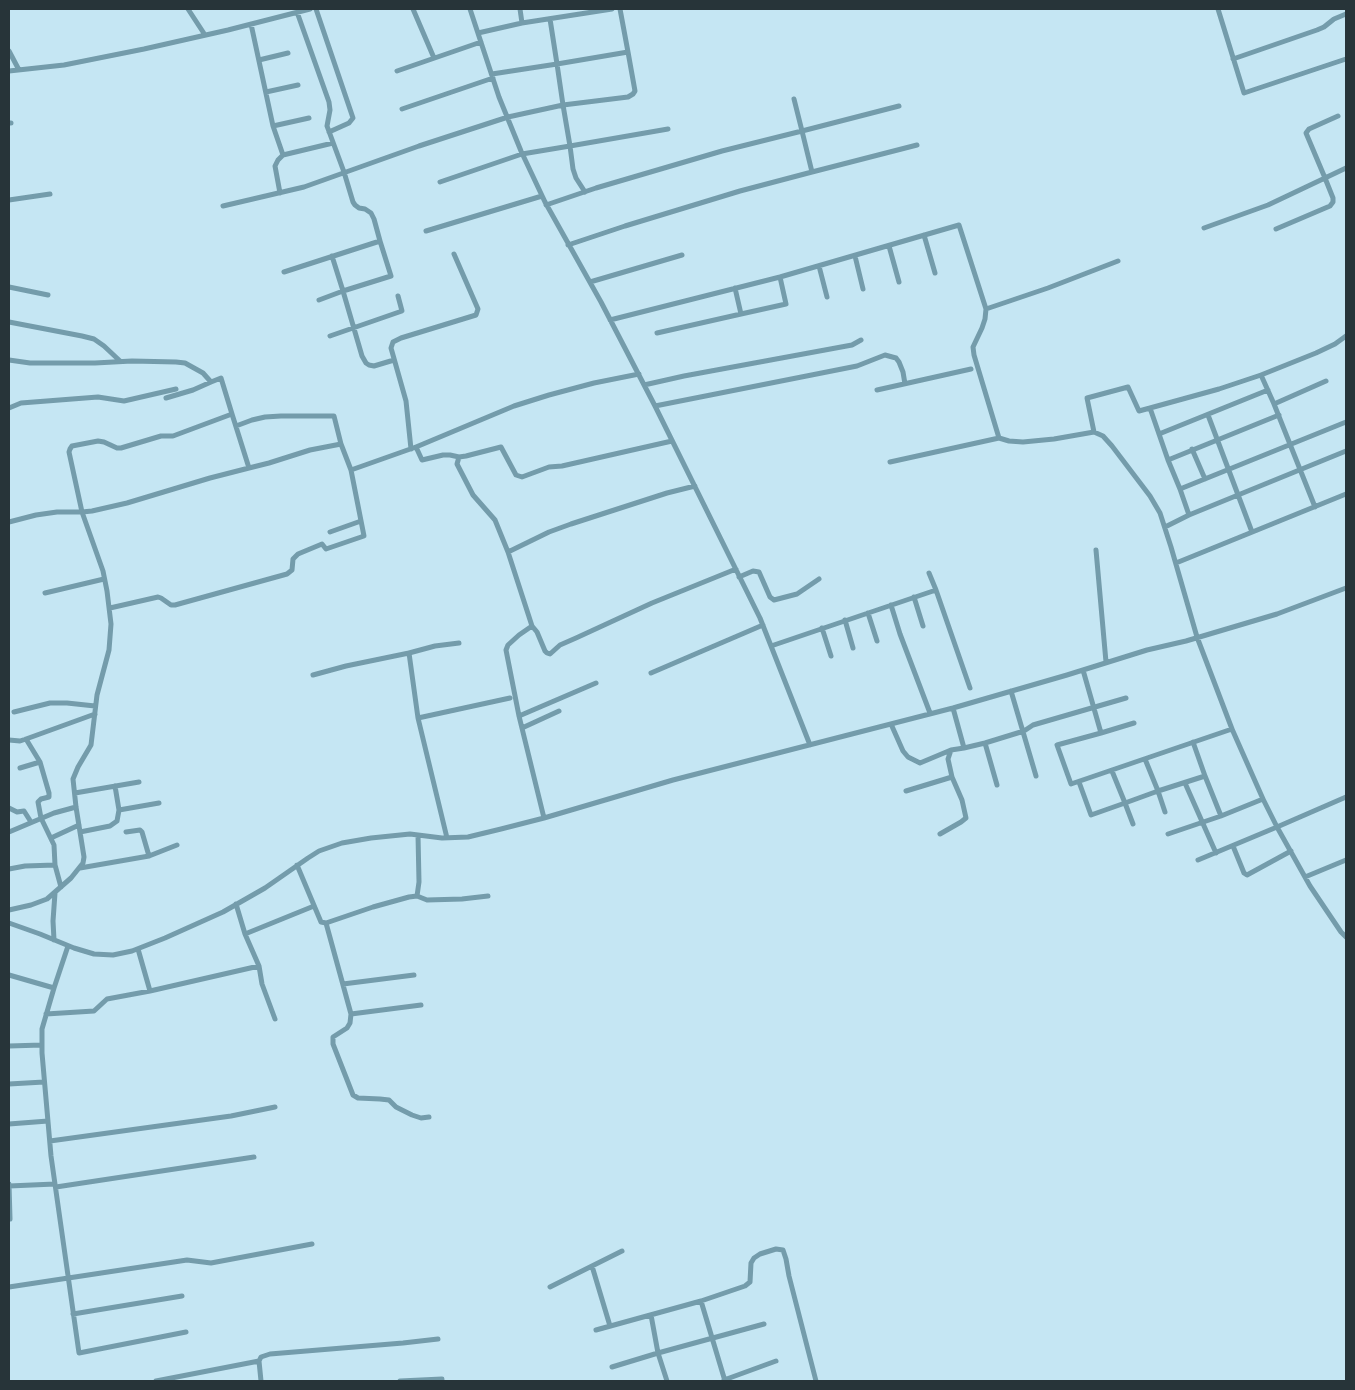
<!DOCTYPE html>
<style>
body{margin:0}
#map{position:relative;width:1355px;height:1390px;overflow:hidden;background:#c5e6f3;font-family:Figtree,sans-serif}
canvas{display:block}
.frame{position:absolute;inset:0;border:10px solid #273439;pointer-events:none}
</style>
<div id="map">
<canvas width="1355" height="1390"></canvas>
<div class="frame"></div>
</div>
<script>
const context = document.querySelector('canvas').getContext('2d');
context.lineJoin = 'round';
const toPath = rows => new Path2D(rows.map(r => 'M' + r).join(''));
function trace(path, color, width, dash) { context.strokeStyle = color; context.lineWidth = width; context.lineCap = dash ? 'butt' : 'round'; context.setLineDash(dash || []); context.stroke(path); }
const minor = toPath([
 [188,9,205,35],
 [316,9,353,118,349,123,329,132],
 [413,9,434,58],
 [470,9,499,97,521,151,545,202,601,302,655,406,760,618,810,745],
 [1218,9,1244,93,1346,59],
 [550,19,557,64,628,52,620,9],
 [522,23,612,9],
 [251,24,273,126,283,155,333,143],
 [478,33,522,23,520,9],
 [9,51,19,70],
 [1233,59,1317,30,1324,27,1334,19,1346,14],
 [259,60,288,53],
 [9,71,64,65,144,49,228,30,310,9],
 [397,71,481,42],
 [492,74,557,64,563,105,628,97,633,94,635,91,628,52],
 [266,92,298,85],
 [402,109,493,78],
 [1338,116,1309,129,1306,133,1325,178,1346,168],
 [9,123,11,123],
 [273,126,309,118],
 [812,172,802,131,899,106],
 [585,192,576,178,573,169,570,146,668,129],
 [280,193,275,166,278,160,283,155],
 [9,200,50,194],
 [546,205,596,188,722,151,802,131,794,99],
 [223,206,304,187,419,146,508,117,563,105,570,146,522,154,440,182],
 [1204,228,1268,205,1325,178,1333,198,1333,202,1330,206,1276,229],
 [426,231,542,196],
 [924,235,935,273],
 [568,245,625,226,740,191,812,172,917,145],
 [889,246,899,282],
 [332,256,343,291,391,276,380,241],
 [855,256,863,289],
 [819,266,827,297],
 [284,272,380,241,374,219,371,213,365,209,359,208,355,205,353,202,344,172,327,126,330,110,329,102,297,12],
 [590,282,682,255],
 [9,287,48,295],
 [735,288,741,314,786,304,780,277],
 [319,300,343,291,362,356,366,363,369,365,374,366,394,360],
 [610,320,780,277,959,225,986,309],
 [9,322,82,336,94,339,104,346,120,361],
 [657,333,741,314],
 [330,336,402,311,398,296],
 [9,360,30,363,95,363,132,361,176,362,185,363,203,373,211,382,221,378,232,414],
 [1261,375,1316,353,1335,344,1346,336],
 [644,385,684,376,852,345,861,340],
 [877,390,971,369],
 [166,398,193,390,211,382],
 [1274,404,1315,507],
 [655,406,857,366,885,355,896,358,899,362,903,372,905,384],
 [9,408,21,403,98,397,124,401,176,389],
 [1150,408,1219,389,1261,375,1274,404,1326,381],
 [1208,415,1252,532],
 [236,426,252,420,265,417,281,416,334,416,341,444,310,450,269,463,249,468],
 [1094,432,1087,398,1128,387,1139,411,1150,408,1168,460,1279,415],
 [1159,434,1268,390],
 [999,438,974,355,973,347,982,328,985,319,986,309,1048,288,1118,261],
 [341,444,351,470],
 [416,447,422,460,443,455,450,455,459,457,457,464,473,495,495,520,508,552],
 [411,449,406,401,391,348,393,342,401,338,476,315,478,309,454,254],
 [1192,449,1205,479],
 [459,457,466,456,501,447,516,475,522,477,549,467,562,466,672,441],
 [1168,460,1180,489,1346,422],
 [890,462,999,438,1009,441,1023,442,1054,439,1094,432,1103,436,1112,446,1150,496,1160,513,1171,547,1197,637,1232,729,1071,784,1057,745,1101,733],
 [1180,489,1189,515,1346,451],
 [9,522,36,515,57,512,82,512,92,511,127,503,210,478,249,468,232,414,173,436,161,436,121,448,117,448,104,442,98,441,72,446,70,449,69,452,82,512,103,571,107,591,111,624,109,650,97,695,91,745,78,767,73,779,76,807,84,857,83,863,71,878,47,899,31,905,9,910],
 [1165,527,1189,515],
 [330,532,361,521],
 [1096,550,1106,662],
 [1176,563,1346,494],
 [929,573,936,590],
 [739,577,753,571,759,572,770,597,774,600,797,594,819,579],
 [45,593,104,579],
 [914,597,923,626],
 [891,605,900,634,930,713],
 [110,608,158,597,161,598,171,605,175,605,287,574,292,570,293,559,298,554,322,544,326,549,364,536,351,470,416,447,514,406,549,395,594,383,639,374],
 [868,613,877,641],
 [845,620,853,648],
 [532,626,537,632,545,651,547,653,550,654,560,645,576,638,652,603,736,569],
 [822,628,831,656],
 [771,646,936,590,970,688],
 [409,653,435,646,459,643],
 [1083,670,1101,733,1134,723],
 [651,673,763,625],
 [313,675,346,666,409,653,418,718,447,838],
 [1011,691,1036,776],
 [14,712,50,703,67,703,95,706],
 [519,716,596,683],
 [418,718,510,698],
 [891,724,903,751,908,757,920,763,951,750,964,748,953,708],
 [522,728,559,711],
 [9,740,20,741,26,739],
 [1193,742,1205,776],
 [985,743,997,785],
 [964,748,985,743,1024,731,1033,725,1126,698],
 [20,768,40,762],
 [1079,782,1091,815,1125,803,1112,771],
 [1185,783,1216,853],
 [906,791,952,777],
 [75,793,139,782],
 [1263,799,1277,827,1346,797],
 [9,808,17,812,24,811,31,822],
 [119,810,159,803],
 [1165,812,1158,791,1205,776,1221,816,1263,799,1232,729],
 [544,818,519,716,506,650,508,645,519,635,532,626,508,552,549,532,571,524,667,493,695,486],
 [1133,824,1125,803,1158,791,1145,759],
 [9,832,54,813,76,807],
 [80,832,110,826,117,821,119,810,115,786],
 [126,832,140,830,142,832,149,856],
 [940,834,961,822,966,818,962,800,952,777,948,759,951,750],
 [1168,834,1221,816],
 [51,838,79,825],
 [1233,846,1244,873,1247,875,1291,851],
 [1198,860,1277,827,1310,886,1341,932,1346,937],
 [297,865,321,922,326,923,373,907,409,897,417,896,427,900,462,899,488,896],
 [80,868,149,856,177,845],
 [9,869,25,866,55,865],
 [1305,877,1346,860],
 [61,887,55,865,54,845,41,818,38,802,41,799,49,797,49,793,40,762,26,739,95,714],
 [417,896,419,882,418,835],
 [236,904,245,934,259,966,262,984,275,1019],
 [9,923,40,934,74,948,94,954,113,955,132,951,165,938,223,912,265,888,308,858,319,851,342,843,371,838,410,834,442,838,468,837,501,829,544,818,673,780,953,708,1067,675,1147,650,1186,641,1277,614,1346,588],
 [326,923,351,1014,421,1005],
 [245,934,314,906],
 [54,940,53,921,55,893],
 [138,949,150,991],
 [9,975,54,988,68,946],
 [343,984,414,975],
 [54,988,42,1029,42,1053,51,1156,79,1353,186,1332],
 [46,1014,94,1011,107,999,150,991,259,966],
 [351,1014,350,1023,347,1028,333,1037,333,1044,353,1095,358,1098,380,1099,389,1100,396,1107,412,1115,421,1118,429,1117],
 [9,1046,42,1045],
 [9,1084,44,1082],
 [9,1124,48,1121],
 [50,1141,231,1116,275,1107],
 [9,1184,10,1219],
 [9,1186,55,1184],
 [56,1187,254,1157],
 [592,1266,622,1251],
 [9,1287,187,1260,211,1263,312,1244],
 [550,1287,592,1266,610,1326],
 [701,1301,745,1286,750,1282,751,1263,754,1258,760,1254,776,1249,783,1250,786,1259,789,1276,816,1381],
 [73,1314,182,1296],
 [596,1330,701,1301,725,1381],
 [612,1367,658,1353,651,1315],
 [724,1380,776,1361],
 [156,1381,259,1361],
 [261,1381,259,1361,261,1357,270,1354,403,1343,438,1339],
 [400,1381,442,1379],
 [667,1381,658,1353,764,1324]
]);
trace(minor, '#749cab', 5);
</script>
